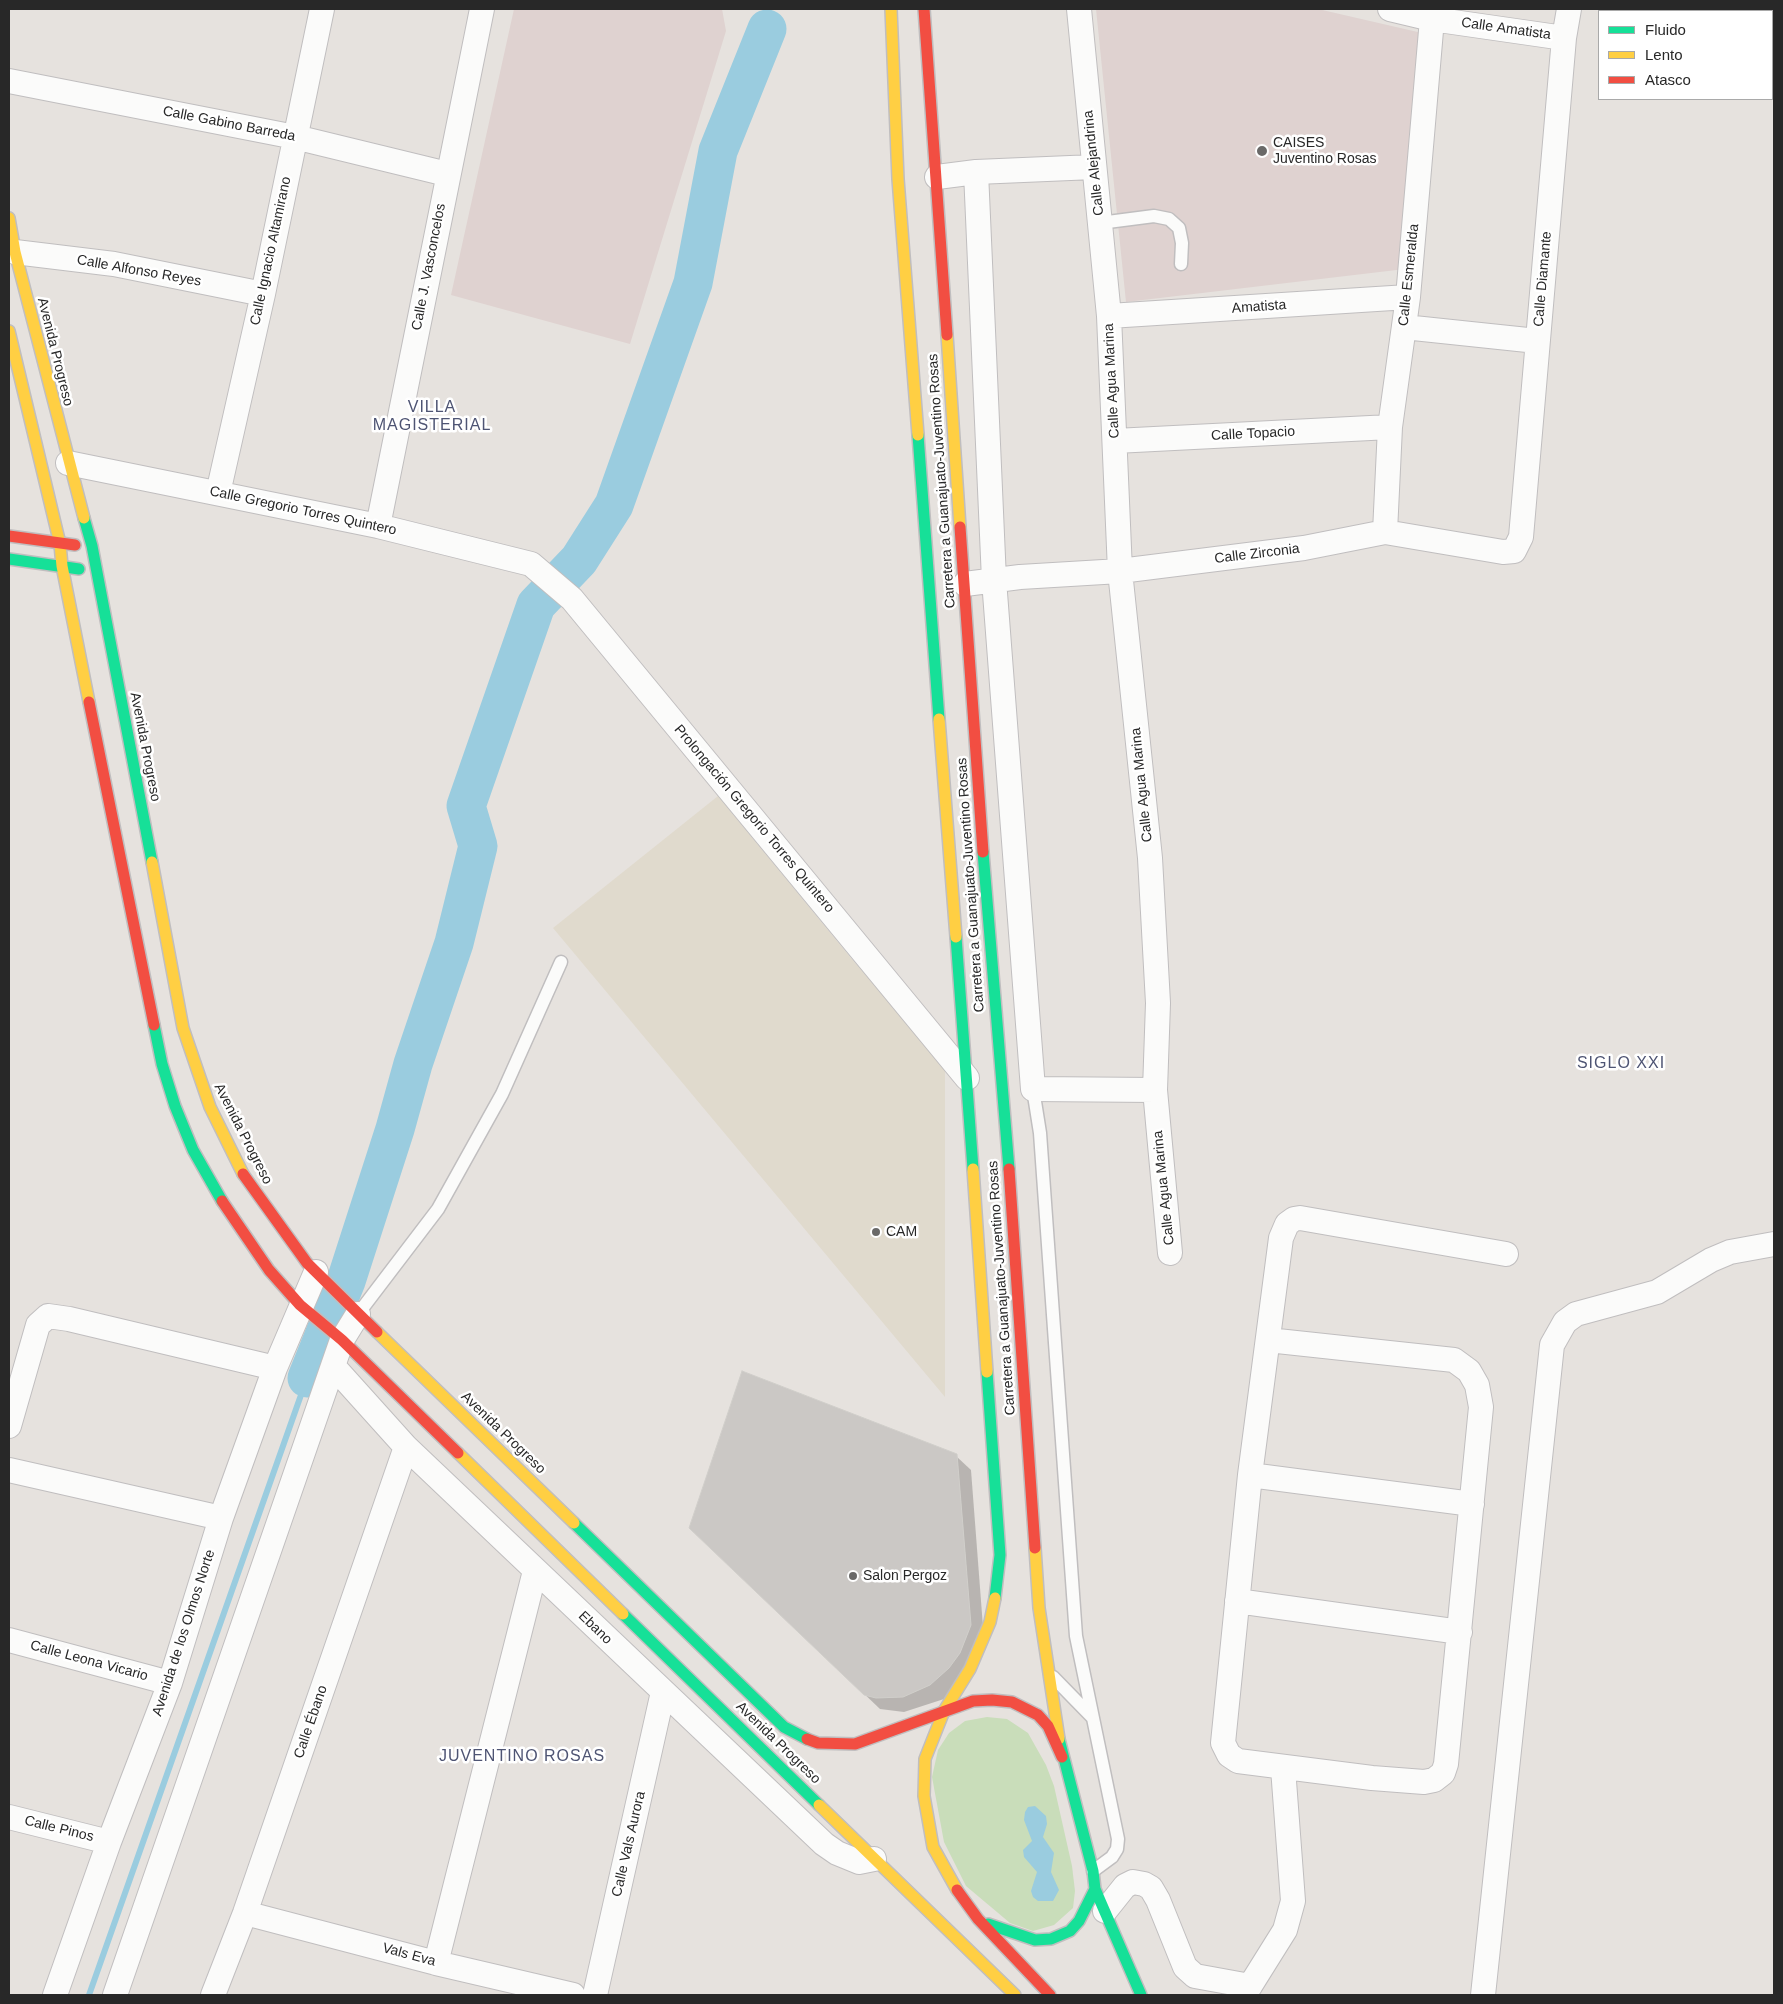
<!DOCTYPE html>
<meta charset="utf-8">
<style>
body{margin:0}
#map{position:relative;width:1783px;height:2004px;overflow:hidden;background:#e6e2de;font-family:Helvetica,sans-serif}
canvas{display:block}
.frame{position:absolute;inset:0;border:10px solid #282828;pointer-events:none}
.legend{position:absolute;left:1598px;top:10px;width:175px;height:90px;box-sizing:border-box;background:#fff;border:1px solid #a9a9a9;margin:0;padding:6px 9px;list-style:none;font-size:15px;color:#282828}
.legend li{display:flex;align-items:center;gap:10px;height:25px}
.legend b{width:25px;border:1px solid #a9a9a9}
</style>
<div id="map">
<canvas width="1783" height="2004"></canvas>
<div class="frame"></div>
<ul class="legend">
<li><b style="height:6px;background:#16e098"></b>Fluido</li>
<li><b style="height:6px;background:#ffcf43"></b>Lento</li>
<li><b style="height:6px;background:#f24e42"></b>Atasco</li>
</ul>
</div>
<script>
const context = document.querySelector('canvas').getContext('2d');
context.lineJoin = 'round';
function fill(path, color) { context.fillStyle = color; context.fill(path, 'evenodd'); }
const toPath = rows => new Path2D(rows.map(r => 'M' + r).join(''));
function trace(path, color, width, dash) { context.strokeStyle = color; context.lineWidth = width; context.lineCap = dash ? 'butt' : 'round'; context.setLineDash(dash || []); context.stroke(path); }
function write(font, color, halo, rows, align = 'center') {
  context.font = font + ' Helvetica,sans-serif'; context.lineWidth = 5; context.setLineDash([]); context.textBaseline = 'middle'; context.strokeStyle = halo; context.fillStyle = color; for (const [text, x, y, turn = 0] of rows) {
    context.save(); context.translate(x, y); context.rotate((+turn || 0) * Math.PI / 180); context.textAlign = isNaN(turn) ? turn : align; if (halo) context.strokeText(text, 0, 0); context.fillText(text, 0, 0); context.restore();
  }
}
const education = toPath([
 [718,796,851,958,945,1067,945,1397,553,928]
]);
const medical = toPath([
 [514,9,722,9,726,31,630,344,451,295],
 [1096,9,1318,9,1422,33,1405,269,1126,302]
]);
const green = toPath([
 [987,1717,1007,1719,1028,1733,1046,1765,1054,1786,1072,1866,1075,1891,1073,1908,1054,1925,1033,1931,1010,1923,966,1886,944,1842,932,1777,938,1750,949,1733,965,1721]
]);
const water = toPath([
 [1035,1806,1046,1816,1047,1824,1043,1837,1054,1853,1051,1872,1059,1890,1053,1901,1038,1901,1033,1897,1031,1891,1037,1872,1024,1857,1023,1850,1032,1841,1024,1820,1025,1812,1028,1807]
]);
const shadow = toPath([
 [956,1456,971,1470,984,1640,944,1699,904,1712,880,1709,705,1542]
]);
const stream = toPath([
 [89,1995,307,1378]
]);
const river = toPath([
 [307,1378,346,1281,395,1129,413,1064,454,943,478,846,466,806,536,605,579,560,614,505,693,283,718,151,767,29]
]);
const building = toPath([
 [742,1371,957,1454,971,1625,960,1653,949,1668,930,1685,903,1697,876,1698,864,1695,689,1528,742,1371]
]);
const lane = toPath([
 [1100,223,1154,216,1169,219,1179,228,1182,243,1181,264],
 [1033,1089,1040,1133,1076,1636,1118,1839,1117,1849,1112,1857,1093,1871],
 [358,1314,438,1209,502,1094,561,962],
 [1053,1677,1093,1718]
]);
const street = toPath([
 [1079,9,1109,316,1120,571,1150,858,1158,1003,1155,1090,1170,1253],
 [1390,9,1432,19,1564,38],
 [9,81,295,137,447,174],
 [976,172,994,580,1033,1089,1155,1090],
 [937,177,976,172,1094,167],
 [15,252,114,264,263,294],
 [1109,316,1408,297],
 [1404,327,1537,341],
 [1115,441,1390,427],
 [68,463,378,526,531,564,572,599,967,1078],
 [218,493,263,294,322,9],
 [378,526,482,9],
 [1385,532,1390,427,1408,297,1432,19],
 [965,584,1020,577,1120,571,1304,548,1385,532,1503,552,1514,551,1521,537,1564,38,1569,9],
 [1268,1340,1454,1360,1469,1371,1477,1385,1481,1407,1446,1764,1443,1773,1434,1780,1424,1782,1372,1778,1238,1761,1229,1755,1223,1743,1250,1475,1281,1238,1287,1224,1294,1219,1300,1218,1506,1254],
 [334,1367,406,1447,824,1844,837,1853,859,1862,874,1859],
 [9,1426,38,1325,48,1316,69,1319,275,1368],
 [9,1470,221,1518],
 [1250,1475,1472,1504],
 [1237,1601,1460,1632],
 [9,1640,170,1683],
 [9,1817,109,1842],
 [1105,1911,1125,1886,1133,1882,1144,1884,1151,1888,1158,1900,1185,1967,1195,1976,1250,1986],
 [245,1913,436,1963,573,1995],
 [436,1963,535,1571],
 [55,1995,109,1842,170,1683,221,1518,275,1368,316,1272],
 [115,1995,342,1340,358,1314],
 [213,1995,245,1913,406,1447],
 [595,1995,663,1692],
 [1241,1995,1250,1986,1285,1930,1293,1901,1283,1768],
 [1483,1995,1552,1345,1565,1322,1576,1314,1657,1292,1711,1260,1730,1252,1774,1244]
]);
const fast = toPath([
 [918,435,939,719],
 [84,518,92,546,152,862],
 [9,559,79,569],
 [983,852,1009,1169],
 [956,937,973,1169],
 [154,1025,162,1064,175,1106,193,1150,222,1201],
 [987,1372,1000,1555,995,1598],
 [574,1523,784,1727,807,1739],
 [623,1614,819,1805],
 [1059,1739,1093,1871,1095,1889,1141,1995],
 [988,1924,1035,1940,1051,1939,1070,1931,1079,1921,1095,1889]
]);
const slow = toPath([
 [891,9,898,179,918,435],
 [9,218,15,252,84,518],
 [9,331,60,544,62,566,89,702],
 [947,335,960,527],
 [939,719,956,937],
 [152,862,183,1028,210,1107,243,1174],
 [973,1169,987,1372],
 [377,1332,574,1523],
 [458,1453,623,1614],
 [1035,1548,1039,1608,1059,1739],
 [819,1805,1015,1995],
 [957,1890,933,1847,924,1796,925,1759,944,1711,970,1669,990,1622,995,1598]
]);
const jam = toPath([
 [924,9,947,335],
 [960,527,983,852],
 [9,536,75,545],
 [89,702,154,1025],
 [1009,1169,1035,1548],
 [243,1174,307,1263,377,1332],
 [222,1201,269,1270,300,1305,342,1340,458,1453],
 [807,1739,818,1743,855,1744,973,1701,992,1700,1012,1702,1038,1715,1048,1726,1062,1757],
 [957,1890,978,1919,1050,1995]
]);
const markers = [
 [1262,151,6,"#6a6968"],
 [876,1232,5,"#6a6968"],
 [853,1576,5,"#6a6968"]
];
const streetNames = [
 ["Calle Amatista",1506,29,8],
 ["Calle Gabino Barreda",229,124,11],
 ["Calle Alejandrina",1094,163,-96],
 ["Calle Ignacio Altamirano",271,251,-78],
 ["Calle J. Vasconcelos",429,267,-79],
 ["Calle Alfonso Reyes",139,271,10],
 ["Calle Esmeralda",1409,275,-84],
 ["Calle Diamante",1543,279,-85],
 ["Amatista",1259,307,-4],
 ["Avenida Progreso",55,352,76],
 ["Calle Agua Marina",1112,381,-93],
 ["Calle Topacio",1253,434,-3],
 ["Carretera a Guanajuato-Juventino Rosas",942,481,-94],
 ["Calle Gregorio Torres Quintero",303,511,12],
 ["Calle Zirconia",1257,554,-7],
 ["Avenida Progreso",145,747,79],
 ["Calle Agua Marina",1142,785,-96],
 ["Prolongación Gregorio Torres Quintero",754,819,50],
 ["Carretera a Guanajuato-Juventino Rosas",971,885,-94],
 ["Avenida Progreso",243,1134,63],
 ["Calle Agua Marina",1164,1188,-96],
 ["Carretera a Guanajuato-Juventino Rosas",1002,1288,-94],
 ["Avenida Progreso",503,1433,44],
 ["Ebano",595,1628,44],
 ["Avenida de los Olmos Norte",184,1633,-72],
 ["Calle Leona Vicario",89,1661,15],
 ["Calle Ébano",311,1722,-71],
 ["Avenida Progreso",778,1743,44],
 ["Calle Pinos",59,1829,14],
 ["Calle Vals Aurora",629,1844,-77],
 ["Vals Eva",409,1955,15]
];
const poiNames = [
 ["CAISES",1273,143],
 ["Juventino Rosas",1273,159],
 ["CAM",886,1232],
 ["Salon Pergoz",863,1576]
];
const quarterNames = [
 ["VILLA",432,408],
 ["MAGISTERIAL",432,426],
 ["SIGLO XXI",1621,1064],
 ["JUVENTINO ROSAS",522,1757]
];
fill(education, '#e0dacd');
fill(medical, '#dfd2d0');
fill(green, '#c9ddba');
fill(water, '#9accdf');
fill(shadow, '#0003');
trace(stream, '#9accdf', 6);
trace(river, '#9accdf', 39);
fill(building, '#cbc8c5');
trace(building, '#d0ceca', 1);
trace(lane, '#c0bebf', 15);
trace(street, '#c0bebf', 26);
trace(fast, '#c0bebf', 14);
trace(slow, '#c0bebf', 14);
trace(jam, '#c0bebf', 14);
trace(lane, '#fbfbfa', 12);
trace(street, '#fbfbfa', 24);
trace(fast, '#16e098', 11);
trace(slow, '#ffcf43', 11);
trace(jam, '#f24e42', 11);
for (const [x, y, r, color] of markers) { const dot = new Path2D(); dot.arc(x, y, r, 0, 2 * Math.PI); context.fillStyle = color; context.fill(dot); trace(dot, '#fff', 2); }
write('14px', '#282828', '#fff', streetNames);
write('14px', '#282828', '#fff', poiNames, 'left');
context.letterSpacing = '1px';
write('16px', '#4e5473', '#fff', quarterNames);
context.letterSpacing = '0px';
</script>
